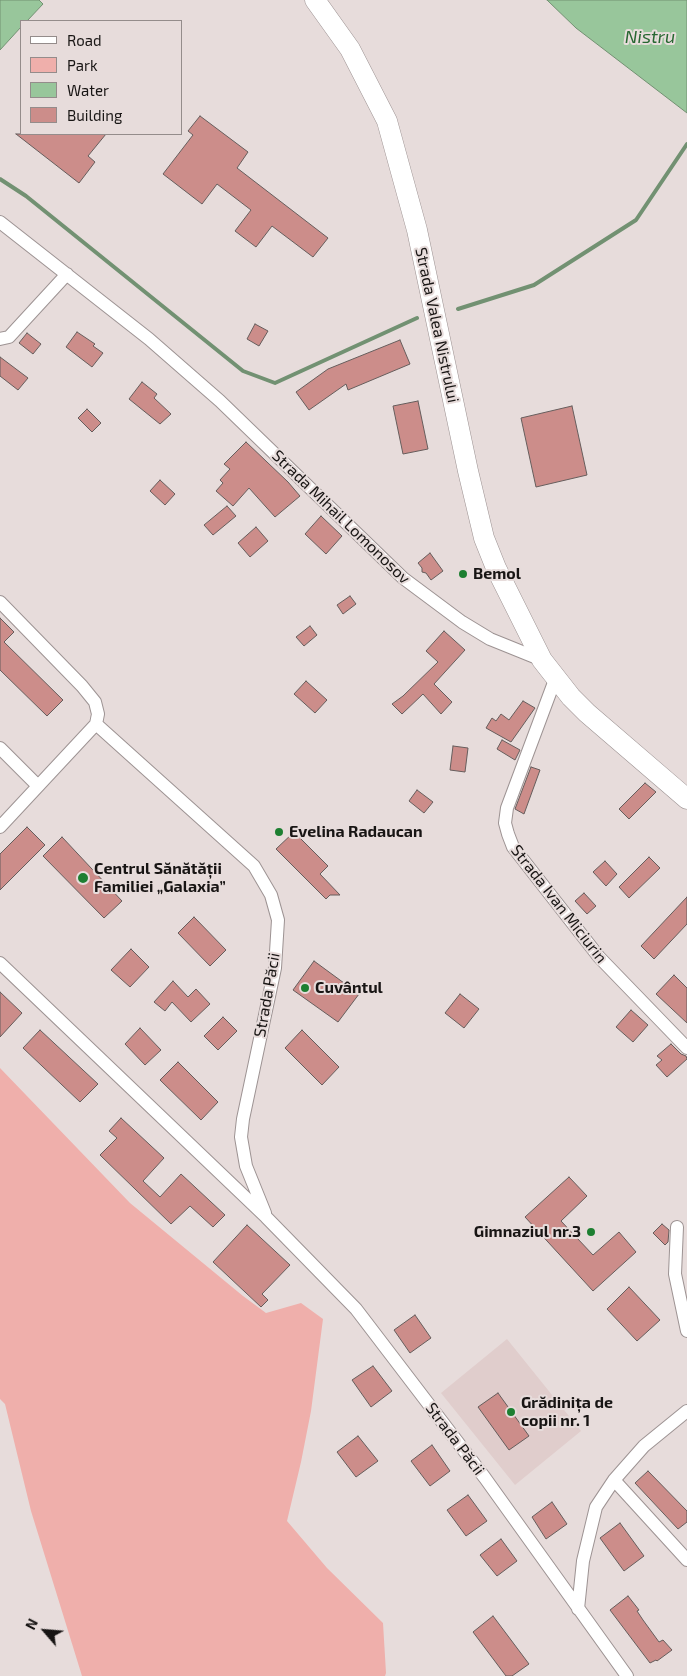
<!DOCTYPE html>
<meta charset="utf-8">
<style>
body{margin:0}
#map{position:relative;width:687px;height:1676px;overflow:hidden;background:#e7dcdb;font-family:"Exo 2",sans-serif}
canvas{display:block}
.legend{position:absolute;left:20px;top:20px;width:162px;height:115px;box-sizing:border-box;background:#e7dcdb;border:1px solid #948c8b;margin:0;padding:6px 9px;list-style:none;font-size:15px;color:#181514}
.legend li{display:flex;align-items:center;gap:10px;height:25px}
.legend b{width:25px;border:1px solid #948c8b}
.north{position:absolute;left:20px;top:1606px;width:50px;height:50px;-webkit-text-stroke:4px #e7dcdb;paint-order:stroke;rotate:297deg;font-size:14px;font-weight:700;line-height:20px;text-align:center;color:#181514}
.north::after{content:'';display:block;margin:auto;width:18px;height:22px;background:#181514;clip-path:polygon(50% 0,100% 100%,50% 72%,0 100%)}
</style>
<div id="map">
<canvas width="687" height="1676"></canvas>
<ul class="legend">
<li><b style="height:6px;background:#fff"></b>Road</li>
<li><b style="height:14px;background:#efafab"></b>Park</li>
<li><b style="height:14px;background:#98c69b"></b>Water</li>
<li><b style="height:14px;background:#cc8d8a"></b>Building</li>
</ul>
<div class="north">N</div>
</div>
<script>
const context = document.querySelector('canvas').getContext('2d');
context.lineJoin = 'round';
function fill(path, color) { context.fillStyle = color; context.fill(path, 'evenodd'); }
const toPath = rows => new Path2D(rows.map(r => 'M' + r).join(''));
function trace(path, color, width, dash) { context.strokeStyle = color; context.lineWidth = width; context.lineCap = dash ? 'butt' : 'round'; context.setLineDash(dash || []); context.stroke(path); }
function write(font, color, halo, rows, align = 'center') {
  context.font = font + ' "Exo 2",sans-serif'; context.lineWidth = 4; context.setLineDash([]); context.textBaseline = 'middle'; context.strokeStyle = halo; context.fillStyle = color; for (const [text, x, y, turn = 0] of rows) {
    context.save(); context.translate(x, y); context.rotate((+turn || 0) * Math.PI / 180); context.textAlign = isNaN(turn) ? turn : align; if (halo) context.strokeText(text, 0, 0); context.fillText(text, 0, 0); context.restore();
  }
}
const built = toPath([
 [507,1339,581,1431,515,1485,441,1393]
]);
const green = toPath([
 [0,1068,130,1203,243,1296,266,1313,301,1303,323,1319,311,1411,301,1462,287,1521,327,1568,383,1623,386,1673,385,1676,82,1676,31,1511,5,1404,0,1399]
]);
const water = toPath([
 [0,0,39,0,43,4,27,21,21,21,21,27,0,50,0,0],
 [547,0,687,0,687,113,576,28,547,0]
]);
const stream = toPath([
 [0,179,26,196,243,371,275,383,417,318],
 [458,309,534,285,636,220,687,144]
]);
const building = toPath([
 [200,116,248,152,237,168,328,238,313,257,272,226,256,247,235,231,251,210,217,184,202,204,163,174,193,135,188,131,200,116],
 [16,134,106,134,88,156,95,162,79,183,16,134],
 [255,324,268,331,259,346,247,339,255,324],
 [77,332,95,344,93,346,103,353,92,367,66,347,77,332],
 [27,333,41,344,33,354,19,343,27,333],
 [400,340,410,364,348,390,346,384,309,410,296,392,328,369,400,340],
 [0,357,28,378,18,390,0,376,0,357],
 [142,382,157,394,154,398,171,414,160,424,129,399,142,382],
 [418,401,428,449,403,454,393,406,418,401],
 [572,406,587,475,536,487,521,418,572,406],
 [87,409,101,423,92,432,78,418,87,409],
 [246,442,288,482,300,496,275,517,249,488,233,506,216,491,223,483,220,480,230,469,224,464,246,442],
 [160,480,175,494,165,505,150,491,160,480],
 [227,506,236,516,213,535,204,525,227,506],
 [321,516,342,536,326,554,305,534,321,516],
 [256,527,268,541,250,557,238,543,256,527],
 [430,553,443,571,431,580,426,573,422,572,422,568,418,563,430,553],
 [350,596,356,604,343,614,337,605,350,596],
 [0,618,14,632,4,642,63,700,47,716,0,670,0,618],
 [310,626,317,635,304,646,296,637,310,626],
 [444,631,465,650,434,684,452,702,441,714,423,694,402,714,392,704,403,696,438,662,426,651,444,631],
 [306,681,327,700,315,713,294,694,306,681],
 [523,701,535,708,511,742,486,728,492,718,496,721,501,714,509,720,523,701],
 [502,740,520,750,515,760,497,749,502,740],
 [453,746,468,748,465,772,450,770,453,746],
 [531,767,540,770,524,814,515,809,531,767],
 [645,783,656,792,629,819,619,809,645,783],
 [417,790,433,802,424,813,409,801,417,790],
 [27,827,45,845,0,890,0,854,27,827],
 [294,832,328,866,320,874,340,895,330,895,326,899,276,849,294,832],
 [62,837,122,901,104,918,43,856,62,837],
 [649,857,660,868,629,898,619,887,649,857],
 [605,861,617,874,606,886,593,872,605,861],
 [584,893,596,906,587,914,575,901,584,893],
 [687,897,687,924,654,959,641,946,687,897],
 [194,917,226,950,210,966,178,933,194,917],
 [131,949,149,967,130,987,111,970,131,949],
 [314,961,359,994,338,1022,293,990,314,961],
 [674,975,687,988,687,1023,656,994,674,975],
 [173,981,188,997,196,989,210,1004,191,1022,172,1002,165,1011,154,1002,173,981],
 [0,992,22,1013,0,1037,0,992],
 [460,994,479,1009,464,1028,445,1013,460,994],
 [631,1010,648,1025,633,1042,616,1027,631,1010],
 [223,1017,237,1031,218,1050,204,1036,223,1017],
 [140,1028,161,1050,145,1065,125,1044,140,1028],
 [40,1030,98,1084,80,1102,23,1048,40,1030],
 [302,1030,339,1067,322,1085,285,1048,302,1030],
 [671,1044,681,1054,686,1056,687,1059,667,1077,656,1065,662,1060,657,1056,671,1044],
 [178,1062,218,1102,201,1120,160,1080,178,1062],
 [121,1118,164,1158,143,1181,160,1197,181,1174,225,1215,213,1227,190,1206,171,1224,100,1155,117,1138,109,1131,121,1118],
 [569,1177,587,1196,561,1221,593,1255,619,1232,636,1252,593,1291,525,1217,569,1177],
 [662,1224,669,1230,668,1242,665,1245,653,1233,662,1224],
 [247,1225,290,1265,262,1294,268,1300,261,1307,213,1262,247,1225],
 [629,1287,660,1320,637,1341,607,1309,629,1287],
 [415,1315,431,1338,410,1353,394,1330,415,1315],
 [373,1366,392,1391,371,1407,352,1380,373,1366],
 [498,1393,529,1436,509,1450,478,1407,498,1393],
 [358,1436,378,1461,356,1477,337,1452,358,1436],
 [432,1445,450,1471,430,1486,411,1461,432,1445],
 [648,1471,687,1511,687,1522,678,1529,635,1483,648,1471],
 [468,1495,487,1521,466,1536,447,1510,468,1495],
 [552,1502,567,1524,546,1539,532,1517,552,1502],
 [620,1523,644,1556,624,1571,600,1538,620,1523],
 [501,1539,517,1561,497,1576,480,1555,501,1539],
 [628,1596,639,1610,637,1611,643,1620,659,1642,663,1640,672,1650,657,1661,656,1660,650,1663,610,1610,628,1596],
 [493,1616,529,1664,512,1676,506,1676,473,1632,493,1616]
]);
const minor = toPath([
 [0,222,149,339,220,401,403,578,462,622,490,639,542,660],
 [0,339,9,337,67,274],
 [0,602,82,686,95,702,98,714,96,724],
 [556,677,507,808,505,823,508,834,513,847,599,957,687,1048],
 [0,748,38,786],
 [0,827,96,724,254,866,271,895,278,920,275,968,243,1119,241,1137,246,1166,265,1213],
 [0,963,266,1217,356,1309,485,1478,627,1676],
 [677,1227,675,1274,687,1331],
 [614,1480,687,1560],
 [578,1609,583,1561,596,1507,614,1480,644,1446,687,1411]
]);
const primary = toPath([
 [315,0,350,49,387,121,417,230,468,471,484,538,496,568,542,660,571,697,587,713,687,799]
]);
const markers = [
 [463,574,5,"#1d7f31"],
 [279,832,5,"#1d7f31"],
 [83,878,6,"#1d7f31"],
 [305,988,5,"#1d7f31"],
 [591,1232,5,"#1d7f31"],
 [511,1412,5,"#1d7f31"]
];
const streetNames = [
 ["Strada Valea Nistrului",437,325,78],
 ["Strada Mihail Lomonosov",341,517,44],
 ["Strada Ivan Miciurin",559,904,52],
 ["Strada Păcii",267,995,-80],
 ["Strada Păcii",455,1439,53]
];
const poiNames = [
 ["Bemol",473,574],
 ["Evelina Radaucan",289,832],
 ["Centrul Sănătății",94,869],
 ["Familiei „Galaxia”",94,887],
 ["Cuvântul",315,988],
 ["Gimnaziul nr.3",581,1232,"right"],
 ["Grădinița de",521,1403],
 ["copii nr. 1",521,1421]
];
const waterNames = [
 ["Nistru",650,37]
];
fill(built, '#e0cdcc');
fill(green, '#efafab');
fill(water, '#98c69b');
trace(water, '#729172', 1);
trace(stream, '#729172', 4);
fill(building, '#cc8d8a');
trace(building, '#665d5c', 1);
trace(minor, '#9d9393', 14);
trace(primary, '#9d9393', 21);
trace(minor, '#fff', 12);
trace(primary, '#fff', 20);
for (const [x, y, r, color] of markers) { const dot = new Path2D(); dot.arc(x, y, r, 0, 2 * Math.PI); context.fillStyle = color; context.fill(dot); trace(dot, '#e7dcdb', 2); }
write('16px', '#181514', '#e7dcdb', streetNames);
write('bold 16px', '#181514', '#e7dcdb', poiNames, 'left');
write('italic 18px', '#276731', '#e7dcdb', waterNames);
</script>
